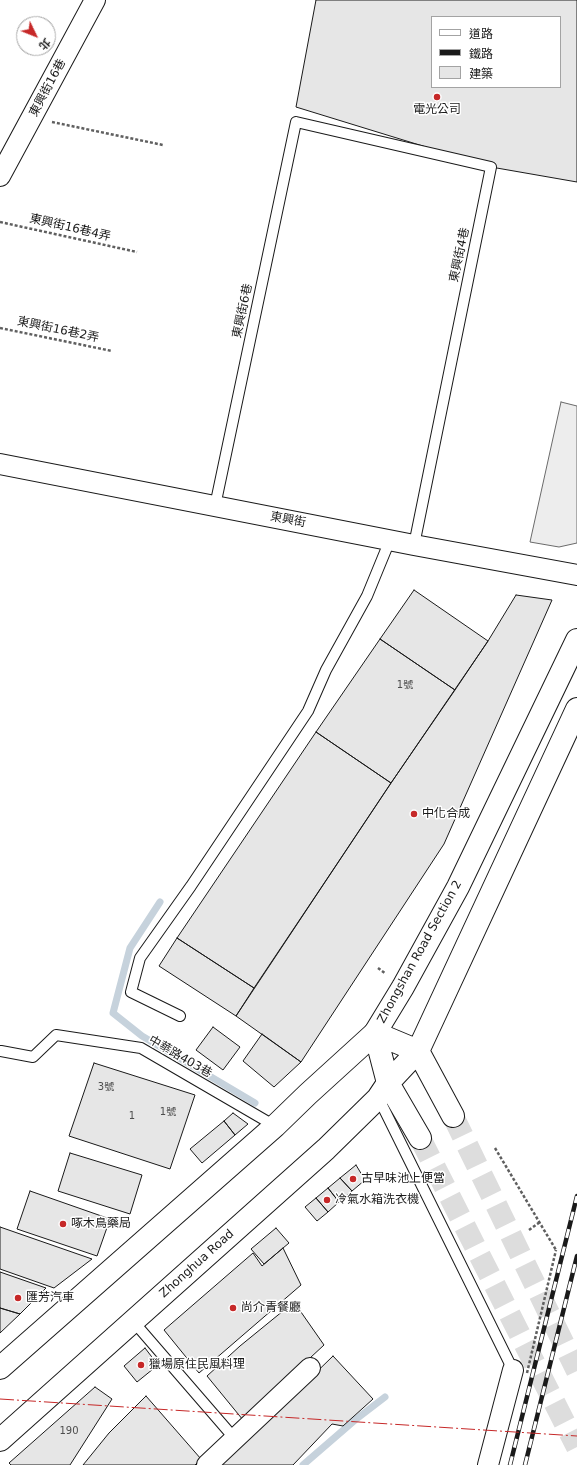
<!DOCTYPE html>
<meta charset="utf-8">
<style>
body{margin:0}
#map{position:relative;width:577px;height:1465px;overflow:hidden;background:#fff;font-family:"DejaVu Sans","Noto Sans TC",sans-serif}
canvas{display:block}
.legend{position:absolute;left:431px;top:16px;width:130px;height:72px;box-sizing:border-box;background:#fff;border:1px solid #a3a3a3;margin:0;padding:5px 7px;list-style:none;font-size:12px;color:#1a1a1a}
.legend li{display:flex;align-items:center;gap:8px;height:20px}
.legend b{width:20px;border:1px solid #a3a3a3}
.north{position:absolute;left:16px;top:16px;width:40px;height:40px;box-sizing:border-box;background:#fff;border:1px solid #a3a3a3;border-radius:50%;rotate:133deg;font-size:11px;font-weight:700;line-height:16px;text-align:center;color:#1a1a1a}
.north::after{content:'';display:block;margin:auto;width:14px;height:18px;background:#c62828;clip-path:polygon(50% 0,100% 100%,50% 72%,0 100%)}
</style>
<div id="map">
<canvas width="577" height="1465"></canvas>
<ul class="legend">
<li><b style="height:5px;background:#fff"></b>道路</li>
<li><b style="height:5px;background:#1a1a1a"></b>鐵路</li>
<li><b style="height:11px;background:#e6e6e6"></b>建築</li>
</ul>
<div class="north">北</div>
</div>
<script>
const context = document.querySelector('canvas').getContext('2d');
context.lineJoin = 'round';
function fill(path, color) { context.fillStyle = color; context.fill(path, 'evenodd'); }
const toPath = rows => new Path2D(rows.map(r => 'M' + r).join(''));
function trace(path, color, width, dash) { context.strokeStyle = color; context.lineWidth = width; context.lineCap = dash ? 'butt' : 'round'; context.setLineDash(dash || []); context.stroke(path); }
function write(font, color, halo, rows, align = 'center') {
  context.font = font + ' "DejaVu Sans","Noto Sans TC",sans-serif'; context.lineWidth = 3; context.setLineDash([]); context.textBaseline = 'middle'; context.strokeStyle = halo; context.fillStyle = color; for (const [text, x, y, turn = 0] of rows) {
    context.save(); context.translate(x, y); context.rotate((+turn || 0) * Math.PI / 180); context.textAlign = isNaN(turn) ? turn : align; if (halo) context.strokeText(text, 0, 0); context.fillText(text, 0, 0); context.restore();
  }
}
const parking = toPath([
 [561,402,577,406,577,543,559,547,530,542,561,402]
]);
const stream = toPath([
 [160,902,130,948,113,1013,142,1036,255,1103],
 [303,1465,355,1420,385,1397]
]);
const building = toPath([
 [316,0,577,0,577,182,491,167,296,107,316,0],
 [432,17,560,17,560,87,432,87,432,17],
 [414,590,488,641,455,690,380,639,414,590],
 [516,595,552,600,444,844,301,1062,236,1016,391,783,488,641,516,595],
 [380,639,455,690,391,783,316,732,380,639],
 [316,732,391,783,254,988,177,938,316,732],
 [177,938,254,988,236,1016,159,966,177,938],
 [213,1027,240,1047,223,1070,196,1050,213,1027],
 [262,1034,301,1062,274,1087,243,1061,262,1034],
 [94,1063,195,1095,170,1169,69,1136,94,1063],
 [233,1113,248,1124,235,1135,224,1121,233,1113],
 [224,1121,235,1135,202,1163,190,1149,224,1121],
 [70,1153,142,1175,130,1214,58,1191,70,1153],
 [356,1165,365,1180,352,1191,340,1178,356,1165],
 [340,1178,352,1191,339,1202,328,1188,340,1178],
 [328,1188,339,1202,328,1212,316,1198,328,1188],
 [30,1191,110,1219,97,1256,17,1229,30,1191],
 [316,1198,328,1212,317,1221,305,1207,316,1198],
 [0,1227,92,1259,54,1288,0,1269,0,1227],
 [276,1228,289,1243,264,1264,251,1249,276,1228],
 [283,1248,301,1285,199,1373,164,1330,253,1253,262,1266,283,1248],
 [0,1272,46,1288,20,1314,0,1308,0,1272],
 [294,1302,324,1345,243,1420,207,1376,240,1346,294,1302],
 [0,1308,20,1314,0,1333,0,1308],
 [145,1348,158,1365,137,1382,124,1366,145,1348],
 [333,1356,373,1399,343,1426,332,1424,293,1465,221,1465,333,1356],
 [95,1387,112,1399,70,1465,11,1465,9,1463,95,1387],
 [146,1396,201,1459,195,1465,83,1465,109,1433,146,1396]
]);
const secondaryTunnel = toPath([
 [453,1116,577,1371],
 [420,1138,577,1447]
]);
const path = toPath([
 [52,122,163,145],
 [0,222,137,252],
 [0,328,112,351],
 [378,968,386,974],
 [495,1148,556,1250],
 [529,1230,540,1222]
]);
const service = toPath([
 [215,506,296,122,491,167,414,545],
 [180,1016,131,992,140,958,191,886,308,711,326,670,367,596,390,540],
 [1,1051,33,1057,56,1035,141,1048,275,1126],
 [378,1097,513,1370],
 [133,1321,235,1439]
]);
const minor = toPath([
 [0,176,95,0],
 [0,464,414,545,577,575],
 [207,1465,310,1368],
 [488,1465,513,1370]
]);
const tertiary = toPath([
 [0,1368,275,1126,308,1094,375,1033],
 [0,1440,326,1149,378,1098,388,1083]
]);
const secondary = toPath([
 [375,1033,418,1051,453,1116],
 [388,1083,418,1051,577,709],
 [420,1138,388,1083,375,1033,403,987,458,887,577,640]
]);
const rail = toPath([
 [510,1465,577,1196],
 [525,1465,577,1256]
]);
const pathBridge = toPath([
 [527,1373,556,1250]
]);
const power = toPath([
 [0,1399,577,1436]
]);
const markers = [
 [437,97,4,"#c62828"],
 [414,814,4,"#c62828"],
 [353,1179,4,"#c62828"],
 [327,1200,4,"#c62828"],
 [63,1224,4,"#c62828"],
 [18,1298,4,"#c62828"],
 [233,1308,4,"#c62828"],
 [141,1365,4,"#c62828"]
];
const numberNames = [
 ["1號",405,685],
 ["3號",106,1087],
 ["1號",168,1112],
 ["1",132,1116],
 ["190",69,1431]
];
const streetNames = [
 ["東興街16巷",48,88,-62],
 ["東興街16巷4弄",70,228,13],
 ["東興街4巷",460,255,-78],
 ["東興街6巷",243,311,-78],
 ["東興街16巷2弄",58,330,12],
 ["東興街",288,520,11],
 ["Zhongshan Road Section 2",420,952,-61],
 ["中華路403巷",180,1057,30],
 ["Zhonghua Road",197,1264,-42]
];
const poiNames = [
 ["電光公司",437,110,"center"],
 ["中化合成",422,814],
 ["古早味池上便當",361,1179],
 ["冷氣水箱洗衣機",335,1200],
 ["啄木鳥藥局",71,1224],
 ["匯芳汽車",26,1298],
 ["尚介青餐廳",241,1308],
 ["獵場原住民風料理",149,1365]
];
fill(parking, '#ededed');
trace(parking, '#6a6a6a', 1);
trace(stream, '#c6d2dc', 7);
fill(building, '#e6e6e6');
trace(building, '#1a1a1a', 1);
trace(secondaryTunnel, '#ddd', 22, [22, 11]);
trace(service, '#1a1a1a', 12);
trace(minor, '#1a1a1a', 22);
trace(tertiary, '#1a1a1a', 24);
trace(secondary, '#1a1a1a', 24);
trace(path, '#5f5f5f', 2.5, [3, 2]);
trace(service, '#fff', 10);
trace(minor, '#fff', 20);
trace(tertiary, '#fff', 22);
trace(secondary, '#fff', 22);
trace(rail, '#1a1a1a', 4.5);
trace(rail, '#fff', 3, [9]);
trace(pathBridge, '#5f5f5f', 2.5, [3, 2]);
trace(power, '#c62828', 1, [14, 3, 2, 3]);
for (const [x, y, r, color] of markers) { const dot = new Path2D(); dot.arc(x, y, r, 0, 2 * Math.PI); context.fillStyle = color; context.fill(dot); trace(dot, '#fff', 1.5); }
write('10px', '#4d4d4d', null, numberNames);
write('12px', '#1a1a1a', '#fff', streetNames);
write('12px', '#1a1a1a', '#fff', poiNames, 'left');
</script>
